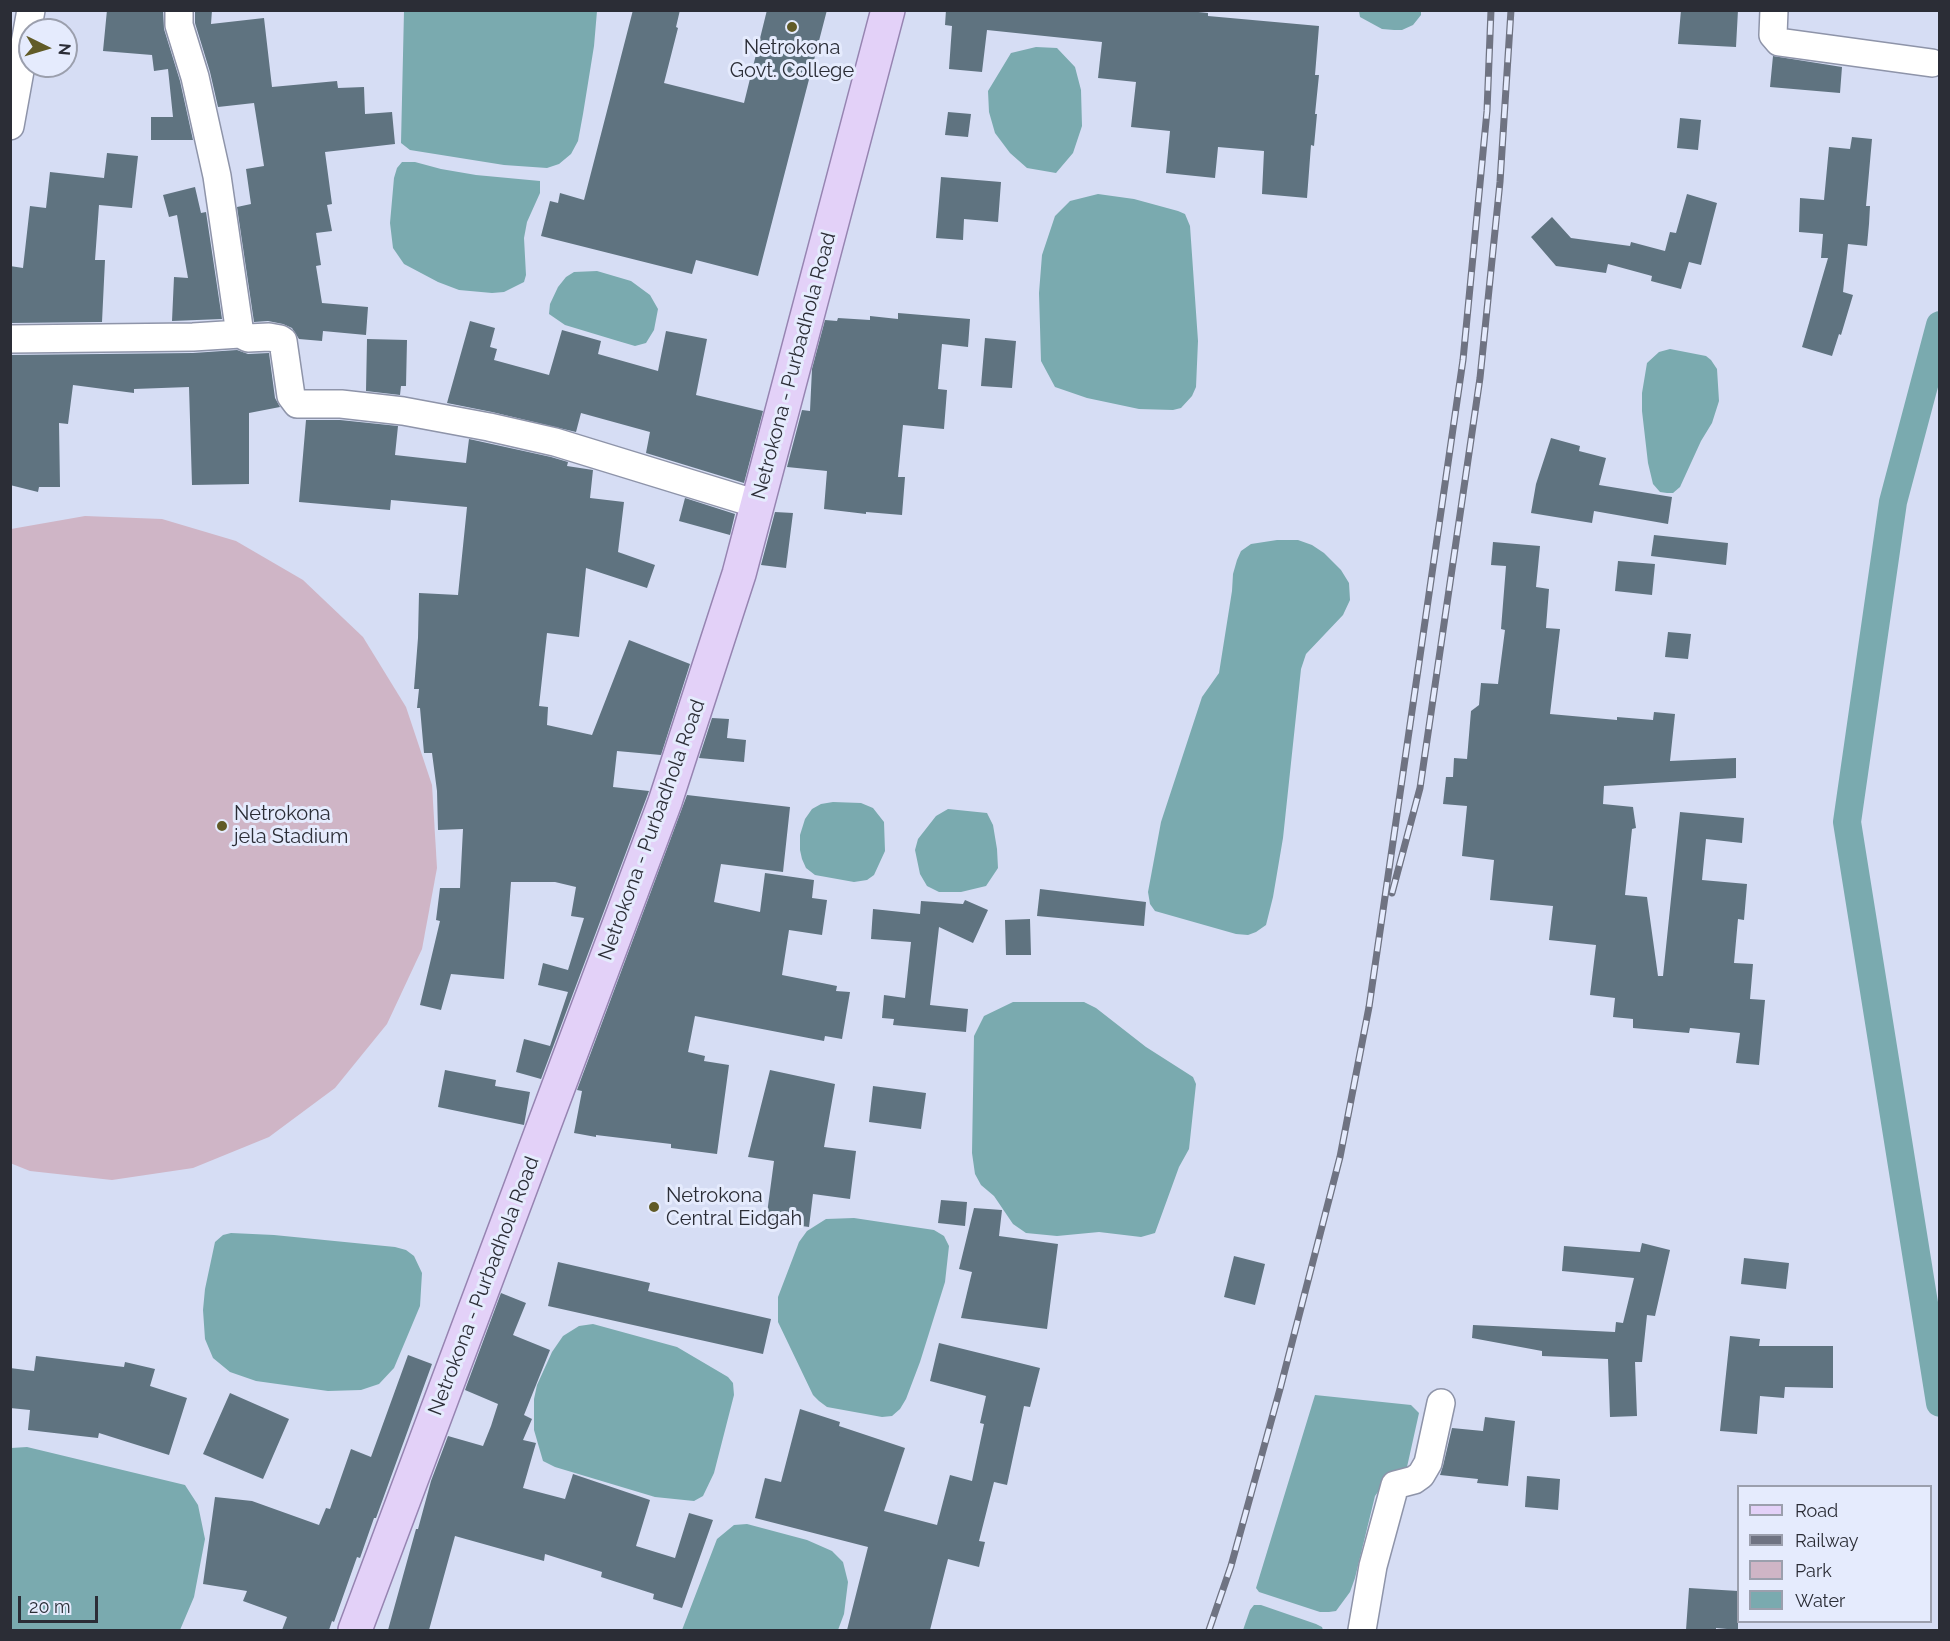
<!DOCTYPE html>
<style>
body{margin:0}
#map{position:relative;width:1950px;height:1641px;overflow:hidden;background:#d6ddf4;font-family:Raleway,sans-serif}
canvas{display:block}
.frame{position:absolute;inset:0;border:12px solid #2b2d36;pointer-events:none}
.legend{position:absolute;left:1737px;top:1485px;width:195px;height:138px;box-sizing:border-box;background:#e5ebfd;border:2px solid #9b9fad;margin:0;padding:8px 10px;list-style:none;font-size:18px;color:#2b2d36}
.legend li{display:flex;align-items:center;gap:12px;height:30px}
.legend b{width:30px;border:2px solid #9b9fad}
.north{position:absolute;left:18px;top:18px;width:60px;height:60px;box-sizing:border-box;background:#e5ebfd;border:2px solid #9b9fad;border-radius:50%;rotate:95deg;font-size:16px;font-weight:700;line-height:24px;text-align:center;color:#2b2d36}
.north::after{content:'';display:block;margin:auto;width:21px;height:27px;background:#615b27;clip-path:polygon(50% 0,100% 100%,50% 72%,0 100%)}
.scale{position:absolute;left:18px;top:1596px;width:80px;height:27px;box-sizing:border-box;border:3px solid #2b2d36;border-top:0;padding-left:8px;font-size:18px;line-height:21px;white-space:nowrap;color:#2b2d36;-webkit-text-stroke:4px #e5ebfd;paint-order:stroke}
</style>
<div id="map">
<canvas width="1950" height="1641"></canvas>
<div class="frame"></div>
<ul class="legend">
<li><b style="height:8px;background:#e3d1f8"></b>Road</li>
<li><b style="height:8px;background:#6f7382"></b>Railway</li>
<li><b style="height:16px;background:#cfb5c6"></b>Park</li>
<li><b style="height:16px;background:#7aaaaf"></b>Water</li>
</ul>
<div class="north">N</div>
<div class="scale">20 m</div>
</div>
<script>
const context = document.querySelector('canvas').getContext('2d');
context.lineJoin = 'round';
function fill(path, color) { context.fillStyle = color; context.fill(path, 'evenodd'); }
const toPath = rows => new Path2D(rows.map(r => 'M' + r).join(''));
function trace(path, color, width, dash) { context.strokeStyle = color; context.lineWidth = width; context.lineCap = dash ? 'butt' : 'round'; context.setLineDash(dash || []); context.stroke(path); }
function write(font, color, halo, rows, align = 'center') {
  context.font = font + ' Raleway,sans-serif'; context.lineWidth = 6; context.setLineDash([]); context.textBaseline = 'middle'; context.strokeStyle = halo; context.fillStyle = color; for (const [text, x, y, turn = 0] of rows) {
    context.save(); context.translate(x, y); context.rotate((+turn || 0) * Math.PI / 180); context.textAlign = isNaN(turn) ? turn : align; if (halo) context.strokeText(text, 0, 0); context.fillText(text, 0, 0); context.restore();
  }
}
const green = toPath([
 [85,516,162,519,236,541,303,580,363,637,406,707,432,785,437,868,422,949,387,1024,335,1088,269,1137,193,1168,112,1180,30,1171,10,1163,11,529]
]);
const water = toPath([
 [404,11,597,11,594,46,583,114,578,141,571,154,559,164,547,168,504,165,410,150,401,143],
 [1359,11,1359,10,1421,11,1421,15,1413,25,1402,30,1394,30,1382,29,1360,17],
 [1036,47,1057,48,1075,67,1081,90,1082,126,1073,153,1056,173,1027,168,1010,153,995,133,989,112,988,91,1011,53],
 [402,162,415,162,441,169,476,175,540,181,540,193,527,222,524,238,526,275,524,282,504,292,492,293,459,290,438,282,404,264,393,248,390,223,394,178,397,168],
 [1098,194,1134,199,1178,211,1185,214,1190,226,1198,341,1196,387,1192,396,1181,408,1173,410,1139,409,1087,398,1055,387,1041,361,1039,293,1042,255,1055,216,1070,201],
 [597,271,631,281,650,295,658,309,654,330,646,343,635,346,618,341,565,325,549,314,550,304,558,287,566,277,574,272],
 [1670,349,1706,356,1711,360,1717,369,1719,401,1712,423,1701,441,1680,487,1673,493,1667,493,1660,492,1653,484,1648,463,1642,411,1642,393,1647,363,1659,352],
 [1277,540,1298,540,1312,545,1324,553,1341,570,1349,583,1350,600,1343,615,1306,654,1301,669,1283,838,1273,897,1266,925,1256,932,1248,935,1236,934,1155,911,1150,904,1148,892,1161,822,1202,697,1219,673,1232,591,1233,574,1237,560,1241,551,1251,544],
 [833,802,861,803,873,808,884,822,885,851,874,875,867,880,854,882,815,875,806,868,802,859,800,850,800,835,805,819,812,809,821,804],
 [948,809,987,813,993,825,997,849,998,868,986,886,961,892,939,892,927,886,920,874,915,850,918,839,936,816],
 [1013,1002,1084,1002,1096,1008,1146,1047,1193,1077,1196,1084,1189,1149,1179,1167,1155,1233,1141,1237,1099,1232,1057,1236,1026,1233,1013,1224,994,1196,981,1185,975,1174,972,1153,974,1036,984,1016],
 [854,1218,934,1230,944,1236,949,1246,945,1282,920,1362,906,1399,900,1409,892,1416,882,1417,827,1407,819,1401,813,1395,778,1322,778,1297,799,1242,807,1231,826,1219],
 [231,1233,274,1235,395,1247,406,1250,414,1256,422,1273,420,1306,394,1368,379,1384,361,1390,328,1391,256,1381,230,1372,213,1358,205,1339,203,1310,205,1289,215,1242,223,1235],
 [593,1324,677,1347,728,1377,733,1383,734,1395,714,1473,703,1496,694,1501,655,1497,555,1467,543,1461,534,1430,534,1399,537,1385,552,1352,563,1336,579,1326],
 [1315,1395,1411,1405,1419,1413,1407,1467,1405,1472,1383,1485,1375,1496,1355,1578,1350,1592,1336,1611,1329,1612,1320,1612,1259,1592,1256,1588],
 [27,1447,185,1485,198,1505,205,1539,194,1597,180,1630,11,1630,11,1448],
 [747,1524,807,1540,832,1551,843,1562,848,1582,844,1614,838,1630,682,1630,717,1539,734,1525],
 [1254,1605,1261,1605,1316,1624,1322,1627,1323,1630,1243,1630,1250,1610]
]);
const canal = toPath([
 [1940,325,1893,502,1847,822,1940,1403]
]);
const building = toPath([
 [107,10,163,10,164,29,180,81,193,140,151,140,151,117,173,117,168,69,154,71,152,55,103,51],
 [195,10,212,10,211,24,264,18,272,87,337,81,338,88,364,87,365,114,392,112,395,144,325,152,332,204,327,205,332,231,316,233,321,265,316,266,322,303,368,307,366,335,323,331,322,341,299,339,292,328,283,324,268,321,254,322,237,207,251,204,246,169,264,166,254,103,218,107,210,72,195,23],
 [633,10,680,10,676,27,678,28,664,83,744,103,767,10,827,10,758,276,696,260,692,274,541,236,550,201,558,203,560,193,584,200],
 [946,10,1179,10,1208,13,1208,16,1319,26,1315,75,1319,75,1315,114,1317,114,1314,146,1311,145,1307,198,1262,194,1264,151,1218,147,1215,178,1166,173,1170,131,1131,127,1136,82,1098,78,1102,42,987,30,982,72,949,69,952,26,945,25],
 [1681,10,1738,10,1736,47,1678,44],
 [1773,56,1842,67,1840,93,1770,87],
 [948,112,971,114,968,137,945,135],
 [1680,118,1701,120,1698,150,1677,148],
 [1852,137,1872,139,1866,206,1870,206,1869,224,1867,246,1848,244,1843,292,1853,295,1841,335,1839,334,1832,356,1802,347,1828,258,1821,258,1823,234,1799,232,1800,198,1824,200,1829,147,1850,149],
 [107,153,138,156,132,208,99,205,95,260,105,260,102,322,10,323,10,266,23,268,30,206,46,208,50,172,104,178],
 [941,177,1001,182,998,222,964,219,963,240,936,238],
 [195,187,201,213,206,212,222,319,172,321,174,277,188,278,177,215,169,217,163,195],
 [1687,194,1717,203,1701,265,1689,262,1681,289,1651,281,1652,276,1608,264,1606,273,1556,266,1531,237,1552,217,1571,238,1630,246,1631,242,1665,251,1670,232,1676,233],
 [898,313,970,319,968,347,942,344,938,389,947,390,944,429,903,425,898,477,905,477,902,515,866,512,866,514,824,509,827,471,787,467,802,410,810,411,812,369,825,320,837,321,838,318,870,320,870,316,898,319],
 [470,321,495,328,490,347,497,349,494,360,549,375,562,330,601,341,598,354,658,371,666,331,707,339,696,395,763,411,744,483,646,453,650,432,581,413,576,432,492,412,447,403],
 [985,338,1016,341,1012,388,981,386],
 [367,339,407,340,406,386,401,386,400,395,366,391],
 [237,350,248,354,269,353,275,398,280,407,249,413,249,484,192,485,189,387,134,389,134,393,73,385,68,424,59,423,60,487,39,487,38,492,10,485,10,355,193,353],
 [306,420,340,420,398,426,395,455,466,463,469,439,551,457,568,462,567,466,593,470,590,498,624,502,618,552,655,565,647,588,586,568,579,637,547,633,539,706,548,707,547,725,592,735,629,640,690,664,661,755,617,751,613,787,649,791,541,1079,516,1072,524,1039,550,1046,568,992,538,985,543,963,568,970,584,918,571,916,576,887,555,882,511,882,504,979,451,974,441,1010,420,1005,440,921,436,920,440,888,460,888,463,829,438,830,437,791,432,753,424,753,420,708,417,708,419,689,414,689,418,638,419,593,458,595,467,507,391,500,390,510,299,502],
 [1551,438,1580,446,1579,451,1606,458,1599,485,1672,497,1668,524,1594,511,1592,523,1531,513,1536,484],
 [685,498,735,514,730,535,679,521],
 [775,512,793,513,786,568,761,565],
 [1654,535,1728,543,1726,565,1651,556],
 [1493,542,1540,546,1536,587,1549,589,1546,628,1560,629,1550,714,1617,720,1617,717,1653,720,1654,712,1675,714,1670,761,1736,758,1736,778,1604,786,1603,804,1633,807,1636,828,1632,829,1625,895,1647,897,1658,976,1663,976,1680,812,1744,818,1742,843,1706,839,1702,880,1747,884,1744,920,1738,919,1734,963,1753,964,1750,999,1765,1000,1759,1065,1736,1063,1740,1033,1690,1028,1689,1033,1633,1028,1633,1019,1613,1017,1615,998,1590,995,1596,945,1549,940,1553,906,1490,900,1494,860,1462,856,1467,806,1443,804,1446,777,1453,777,1454,758,1467,759,1471,711,1479,705,1481,683,1498,684,1505,630,1501,629,1506,566,1491,565],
 [1618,561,1655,564,1652,595,1615,591],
 [1668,632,1691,634,1688,659,1665,657],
 [712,718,729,719,727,738,746,740,744,762,699,758],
 [687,795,790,807,783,872,721,864,714,902,760,912,765,873,814,880,812,898,827,900,822,935,789,930,782,975,837,986,836,991,850,992,842,1039,825,1036,824,1041,695,1016,688,1052,705,1056,704,1061,729,1065,717,1154,671,1148,671,1144,596,1135,596,1137,574,1133,582,1091,577,1090],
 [1040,889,1146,902,1144,926,1037,916],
 [965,900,988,910,973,943,939,927,930,1005,968,1009,966,1032,893,1025,894,1019,882,1018,884,995,905,998,911,942,871,939,873,909,920,914,921,901,963,904],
 [1030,919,1031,955,1006,955,1005,920],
 [445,1070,496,1080,495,1086,530,1092,524,1125,438,1107],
 [770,1070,835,1084,824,1147,856,1151,850,1199,813,1194,809,1227,766,1221,774,1161,748,1157],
 [873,1086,926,1093,921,1129,869,1122],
 [941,1200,967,1202,965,1226,938,1223],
 [974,1208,1002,1210,999,1236,1058,1244,1047,1329,961,1318,972,1272,959,1269],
 [1642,1243,1670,1250,1655,1316,1647,1315,1642,1362,1635,1362,1637,1416,1610,1417,1608,1359,1542,1356,1542,1351,1472,1338,1473,1325,1615,1332,1616,1322,1623,1323,1634,1278,1562,1271,1564,1246,1640,1252],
 [1234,1256,1265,1264,1255,1305,1224,1297],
 [1744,1258,1789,1263,1786,1289,1741,1284],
 [558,1262,650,1283,648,1291,771,1319,763,1354,548,1306],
 [501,1293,526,1303,513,1335,550,1350,524,1415,532,1419,523,1440,536,1443,523,1488,565,1499,573,1474,650,1500,636,1546,675,1558,689,1513,713,1520,682,1608,653,1599,654,1594,601,1577,602,1572,545,1554,544,1561,455,1536,429,1630,388,1630,416,1529,418,1529,431,1481,448,1436,483,1446,491,1426,498,1404,465,1390],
 [1730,1336,1760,1339,1759,1346,1833,1346,1833,1388,1785,1387,1784,1398,1760,1396,1757,1434,1720,1431],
 [939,1343,1040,1368,1030,1407,1024,1406,1007,1485,994,1482,979,1541,985,1542,979,1567,948,1559,930,1630,847,1630,868,1547,755,1518,765,1478,781,1482,800,1409,840,1422,839,1426,905,1448,884,1511,937,1525,950,1475,972,1481,984,1424,980,1423,986,1396,930,1381],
 [408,1355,432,1364,376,1518,374,1518,360,1558,357,1557,334,1622,332,1621,329,1630,282,1630,287,1617,243,1601,247,1591,203,1584,215,1497,252,1501,319,1525,326,1508,330,1509,351,1449,371,1457],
 [36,1356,124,1367,125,1362,155,1369,150,1386,187,1398,169,1455,99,1433,98,1438,28,1430,30,1410,10,1408,10,1368,34,1371],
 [230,1393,289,1419,263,1479,203,1454],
 [1485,1417,1515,1421,1508,1486,1477,1483,1478,1479,1440,1475,1443,1466,1452,1428,1483,1431],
 [1527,1476,1560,1479,1558,1510,1525,1507],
 [1689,1588,1738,1591,1738,1630,1716,1628,1716,1630,1686,1630]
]);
const minor = toPath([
 [1774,10,1773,35,1779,42,1932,63],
 [10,126,31,10],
 [240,334,248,338,269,337,280,339,283,341,291,396,297,404,341,404,403,411,489,427,555,442,757,504],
 [10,339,193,337,240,334,217,176,195,77,179,25,179,10],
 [1362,1630,1373,1566,1395,1485,1414,1480,1421,1475,1428,1463,1441,1403]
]);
const major = toPath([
 [355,1630,665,802,739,574,888,10]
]);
const rail = toPath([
 [1392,893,1420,788,1480,378,1500,182,1511,10],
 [1209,1630,1231,1566,1280,1389,1340,1157,1369,1007,1463,360,1487,111,1491,10]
]);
const markers = [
 [792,27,6,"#615b27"],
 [222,826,6,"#615b27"],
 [654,1207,6,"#615b27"]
];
const poiNames = [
 ["Netrokona",792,48,"center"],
 ["Govt. College",792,71,"center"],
 ["Netrokona",234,814],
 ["jela Stadium",234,837],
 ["Netrokona",666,1196],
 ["Central Eidgah",666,1219]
];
const streetNames = [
 ["Netrokona - Purbadhola Road",794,366,-75],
 ["Netrokona - Purbadhola Road",652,830,-70],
 ["Netrokona - Purbadhola Road",484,1286,-69]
];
fill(green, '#cfb5c6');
fill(water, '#7aaaaf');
trace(canal, '#7aaaaf', 28);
fill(building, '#5f7380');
trace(minor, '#8e94a9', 30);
trace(major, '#9684b1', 36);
trace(minor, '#fff', 27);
trace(major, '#e3d1f8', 33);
trace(rail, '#6f7382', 7);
trace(rail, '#e5ebfd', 4.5, [14]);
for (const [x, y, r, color] of markers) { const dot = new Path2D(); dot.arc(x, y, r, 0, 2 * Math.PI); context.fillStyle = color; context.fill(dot); trace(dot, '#e5ebfd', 2); }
write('20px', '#2b2d36', '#e5ebfd', poiNames, 'left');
write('20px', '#2b2d36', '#e5ebfd', streetNames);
</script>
